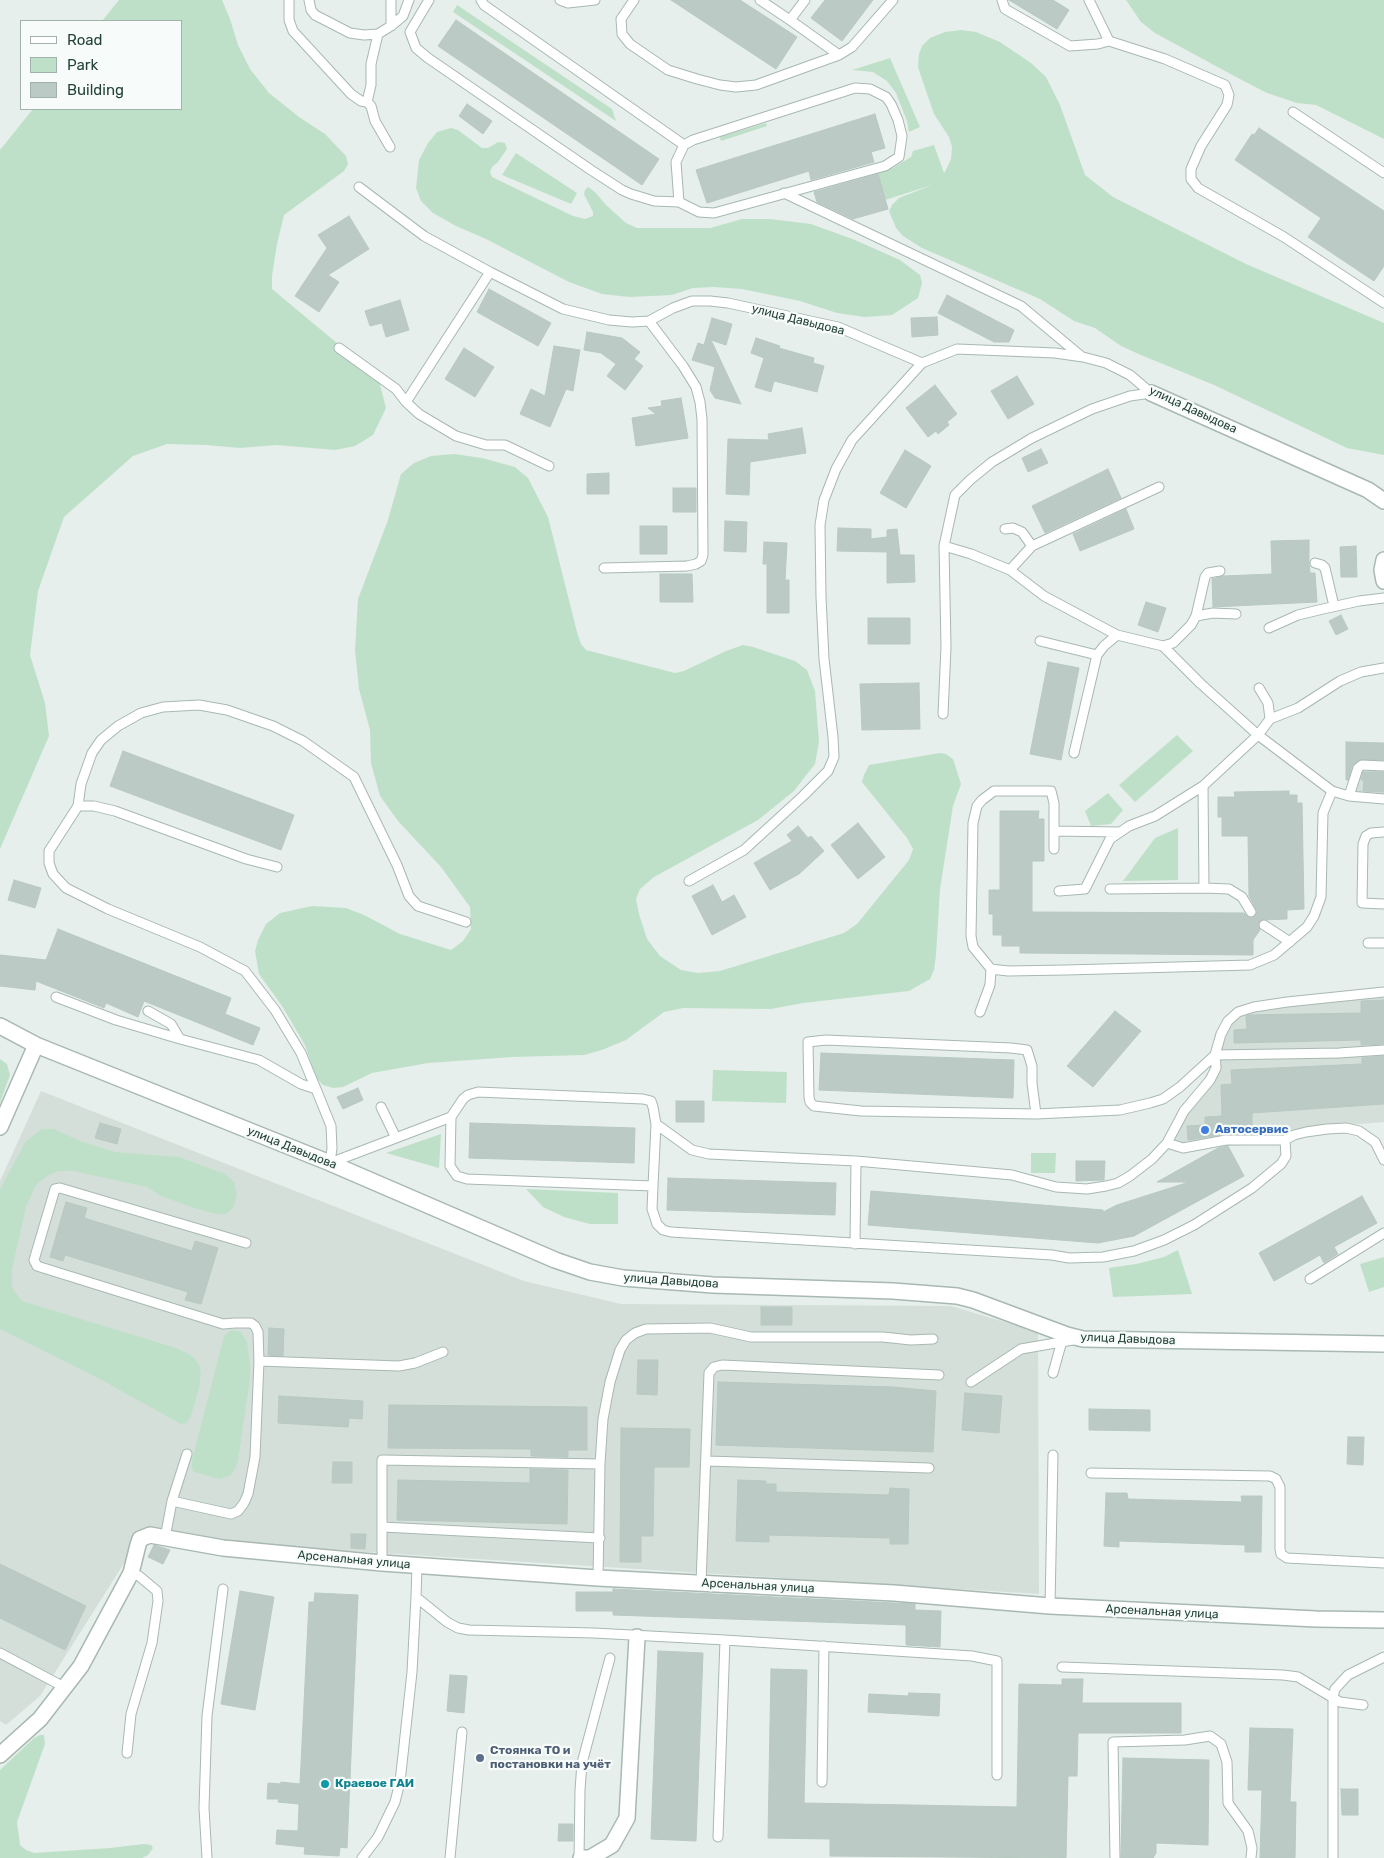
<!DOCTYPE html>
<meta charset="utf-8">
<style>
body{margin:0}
#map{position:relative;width:1384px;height:1858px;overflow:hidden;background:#e6efeb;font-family:Rubik,sans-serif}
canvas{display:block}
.legend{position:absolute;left:20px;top:20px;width:162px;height:90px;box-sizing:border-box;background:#f7fbf9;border:1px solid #a3b1ad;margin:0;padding:6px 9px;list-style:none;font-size:15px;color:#24423a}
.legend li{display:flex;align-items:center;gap:10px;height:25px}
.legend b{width:25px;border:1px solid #a3b1ad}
</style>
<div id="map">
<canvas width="1384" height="1858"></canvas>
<ul class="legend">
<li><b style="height:6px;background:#fff"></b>Road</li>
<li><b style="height:14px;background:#bfe0c8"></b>Park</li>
<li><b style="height:14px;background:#bbcac4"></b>Building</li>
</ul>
</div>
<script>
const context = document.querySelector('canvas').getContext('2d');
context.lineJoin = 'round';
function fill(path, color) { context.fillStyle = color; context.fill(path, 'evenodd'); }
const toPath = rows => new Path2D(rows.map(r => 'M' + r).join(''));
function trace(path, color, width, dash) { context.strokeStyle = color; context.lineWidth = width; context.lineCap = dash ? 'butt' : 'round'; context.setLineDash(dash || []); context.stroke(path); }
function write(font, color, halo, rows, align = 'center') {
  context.font = font + ' Rubik,sans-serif'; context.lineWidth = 4.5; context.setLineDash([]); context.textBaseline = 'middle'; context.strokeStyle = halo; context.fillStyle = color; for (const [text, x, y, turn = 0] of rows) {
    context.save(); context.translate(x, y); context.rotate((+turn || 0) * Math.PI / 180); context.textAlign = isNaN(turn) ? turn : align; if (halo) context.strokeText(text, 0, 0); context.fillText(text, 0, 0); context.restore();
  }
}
const built = toPath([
 [1348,759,1384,760,1384,801,1350,799],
 [1384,989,1384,1122,1252,1133,1253,1142,1246,1145,1170,1150,1177,1120,1205,1086,1231,1019,1266,1001,1345,991],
 [41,1091,524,1281,621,1304,951,1306,1038,1332,1039,1594,140,1538,40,1696,6,1725,0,1721,0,1181]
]);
const green = toPath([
 [119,0,222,0,230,19,238,45,250,69,269,93,299,117,325,134,346,156,348,164,344,171,284,215,277,244,272,276,272,289,356,359,379,381,386,408,373,435,355,446,335,450,277,445,240,448,206,445,167,444,133,456,64,517,38,591,30,655,45,703,49,736,0,849,0,150,33,109,181,109,181,21,102,21],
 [1126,0,1384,0,1384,139,1316,105,1297,103,1267,93,1236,77,1155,33,1141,22],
 [457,5,612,109,616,121,453,12],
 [961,30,976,32,1000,42,1031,63,1046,77,1060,105,1085,175,1113,197,1246,264,1384,323,1384,455,1347,448,1214,385,1141,355,1121,346,1095,328,1074,321,1040,299,922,248,903,236,896,228,889,211,892,205,899,198,932,185,885,200,877,173,893,168,911,157,913,151,934,145,944,173,945,172,951,159,952,147,949,137,934,114,925,88,918,67,919,54,922,46,930,38,945,32],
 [890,58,920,127,909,132,907,121,896,93,887,81,873,72,852,70],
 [766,123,767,126,721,141,720,137],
 [451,128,458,130,482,148,488,148,498,142,505,143,507,149,498,162,492,167,490,172,492,177,573,216,585,219,593,216,593,212,584,194,585,190,588,187,595,192,606,205,626,223,637,228,710,228,742,219,770,219,811,224,855,240,900,260,920,275,922,283,918,298,892,315,865,317,837,313,800,301,742,289,714,287,693,288,672,295,629,297,602,294,569,282,486,239,456,226,433,213,421,201,416,188,419,160,428,143,437,132],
 [516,153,577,193,571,204,502,175],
 [454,454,482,458,515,467,528,478,548,517,577,632,581,644,586,650,675,673,684,671,726,651,743,645,753,647,795,661,807,670,815,691,819,742,815,764,794,791,758,820,654,877,640,889,636,899,639,914,647,939,660,956,681,970,698,973,720,971,844,933,857,924,909,860,913,849,907,838,862,782,864,775,869,765,940,753,946,754,953,759,961,784,953,806,940,889,936,955,934,970,930,979,909,991,803,1003,771,1009,683,1008,664,1012,626,1040,602,1050,584,1055,513,1057,428,1063,372,1073,343,1087,333,1088,323,1085,316,1078,305,1045,282,1006,259,974,255,951,258,940,266,924,280,913,312,906,346,908,364,915,400,934,451,950,463,941,471,929,470,907,441,867,398,821,380,796,371,763,370,730,359,689,355,650,358,599,388,520,401,474,414,463,431,456],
 [1177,735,1193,751,1135,802,1119,785],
 [1108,793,1123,810,1111,824,1091,826,1085,811],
 [1178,828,1178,880,1123,881,1155,838],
 [0,1059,7,1064,10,1075,0,1103],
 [713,1070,787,1072,786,1103,712,1101],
 [42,1129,54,1129,80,1141,115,1152,179,1157,225,1174,234,1182,237,1195,233,1208,226,1214,216,1214,197,1209,161,1196,147,1187,73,1171,59,1171,47,1176,37,1184,33,1191,26,1207,12,1269,12,1288,22,1301,176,1348,191,1355,199,1364,201,1373,199,1388,191,1416,186,1423,181,1424,98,1378,0,1329,0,1189,26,1141],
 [441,1134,439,1168,386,1153],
 [1031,1153,1056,1153,1055,1173,1031,1173],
 [526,1189,618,1193,618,1224,590,1224,564,1217,543,1207],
 [1178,1250,1192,1294,1113,1297,1109,1268,1136,1264,1164,1257],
 [1384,1257,1384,1287,1369,1292,1360,1264],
 [231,1330,241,1332,247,1342,250,1365,250,1379,238,1461,234,1471,229,1476,219,1479,194,1472,192,1468,192,1460,223,1340,225,1335],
 [40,1735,44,1735,45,1744,17,1822,20,1845,26,1850,34,1853,110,1848,144,1844,151,1845,153,1848,148,1855,142,1858,0,1858,0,1770,34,1738]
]);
const building = toPath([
 [671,0,740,0,797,37,776,69,671,0],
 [825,0,873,0,842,41,811,18,825,0],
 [1009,0,1053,0,1069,10,1057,29,1009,0],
 [456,20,659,159,642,185,438,46,456,20],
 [467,104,492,121,483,134,459,116,467,104],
 [875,114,885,148,871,152,874,162,811,180,809,171,707,203,696,170,875,114],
 [1259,128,1384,211,1384,266,1374,281,1308,237,1321,218,1235,160,1252,134,1254,135,1259,128],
 [878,174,888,209,853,219,817,202,814,192,878,174],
 [349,216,369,249,328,275,339,282,319,312,295,296,327,248,318,235,349,216],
 [489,289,551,323,538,346,477,312,489,289],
 [947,295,1014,330,1009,342,994,342,938,313,947,295],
 [400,300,409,330,386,337,382,323,370,326,365,311,400,300],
 [937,317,938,335,912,337,911,318,937,317],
 [712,318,732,324,726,345,711,340,741,404,715,398,710,390,715,367,692,360,698,343,704,345,712,318],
 [587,332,622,338,640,352,634,359,643,366,625,390,607,376,616,364,601,353,584,350,587,332],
 [756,338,780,346,779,348,814,358,813,363,824,366,817,392,774,381,771,392,755,387,764,358,751,353,756,338],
 [554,346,580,350,573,391,566,389,550,427,520,414,531,389,545,396,554,346],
 [464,348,494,367,475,397,445,379,464,348],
 [1017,376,1034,404,1008,419,991,391,1017,376],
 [935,385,957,414,947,422,949,425,938,434,936,431,928,437,906,408,935,385],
 [681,398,688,438,636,446,632,418,656,414,648,408,662,406,661,401,681,398],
 [802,428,806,453,750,462,749,495,726,494,728,439,769,440,768,434,802,428],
 [1041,449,1048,463,1028,472,1022,458,1041,449],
 [905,450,931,466,906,508,880,493,905,450],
 [1108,469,1121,498,1045,533,1032,506,1108,469],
 [609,473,609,494,587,494,587,474,609,473],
 [673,488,696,488,696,512,673,512,673,488],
 [1126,509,1134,529,1080,551,1073,534,1126,509],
 [725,521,747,522,746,552,724,551,725,521],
 [640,526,667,526,667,554,640,554,640,526],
 [838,528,871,529,871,539,887,537,887,530,897,529,900,555,914,555,915,582,887,583,887,552,837,551,838,528],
 [1309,540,1309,564,1310,573,1315,573,1317,602,1213,607,1212,579,1223,576,1272,574,1271,541,1309,540],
 [764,542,787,543,785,580,789,580,789,613,767,613,767,564,763,564,764,542],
 [1356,546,1357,577,1341,577,1340,547,1356,546],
 [660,574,692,574,693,602,660,602,660,574],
 [1146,602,1166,608,1158,632,1138,625,1146,602],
 [1341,615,1348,629,1336,635,1329,621,1341,615],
 [868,618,910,618,910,644,868,644,868,618],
 [1048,662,1079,668,1061,760,1030,754,1048,662],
 [919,683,920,729,862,730,860,684,919,683],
 [1346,742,1384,743,1384,760,1358,760,1352,766,1348,780,1346,780,1346,742],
 [123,751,294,815,281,850,110,786,123,751],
 [1363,772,1384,772,1384,792,1363,791,1364,780,1361,780,1363,772],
 [1289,791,1289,795,1297,795,1297,803,1302,803,1304,909,1287,910,1287,919,1261,920,1258,924,1260,930,1253,940,1253,955,1020,953,1020,946,1002,946,1002,935,993,935,993,914,989,914,989,890,1000,890,1000,811,1039,811,1038,819,1044,819,1044,861,1032,861,1032,912,1244,913,1248,917,1252,918,1256,915,1257,911,1249,896,1248,836,1222,836,1222,817,1218,817,1218,797,1235,797,1234,792,1289,791],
 [858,823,885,857,858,879,831,845,858,823],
 [798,826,808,838,811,836,824,851,799,874,770,890,754,863,792,841,787,835,798,826],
 [14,880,41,888,35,908,8,900,14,880],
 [713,885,722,902,734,895,746,917,712,935,692,896,713,885],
 [58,929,231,998,225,1014,260,1028,253,1045,144,1001,138,1017,106,1003,104,1008,36,981,35,990,0,986,0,955,46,960,58,929],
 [1384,1000,1384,1044,1361,1045,1361,1040,1234,1043,1234,1030,1247,1029,1246,1016,1248,1015,1361,1013,1361,1001,1384,1000],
 [1115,1011,1141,1031,1093,1087,1067,1066,1115,1011],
 [821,1053,1014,1060,1013,1098,819,1090,821,1053],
 [1384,1056,1384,1104,1252,1113,1252,1134,1225,1134,1188,1140,1187,1126,1205,1125,1205,1117,1222,1116,1221,1085,1232,1084,1231,1070,1362,1064,1362,1058,1384,1056],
 [358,1088,363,1100,343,1109,337,1097,358,1088],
 [676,1101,704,1101,704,1122,676,1122,676,1101],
 [100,1123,121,1129,117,1144,95,1138,100,1123],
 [470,1123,635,1128,634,1163,469,1158,470,1123],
 [1228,1146,1244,1176,1134,1236,1098,1243,868,1225,871,1191,1103,1210,1103,1212,1117,1205,1189,1182,1157,1182,1218,1148,1228,1146],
 [1076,1161,1105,1161,1104,1180,1076,1181,1076,1161],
 [668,1178,836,1183,835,1215,667,1210,668,1178],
 [1362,1196,1377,1223,1334,1247,1338,1254,1324,1263,1320,1255,1274,1281,1259,1253,1362,1196],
 [66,1202,87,1208,84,1218,192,1251,195,1241,218,1248,201,1304,185,1300,188,1292,65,1255,63,1261,50,1257,66,1202],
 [761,1307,792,1307,792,1325,761,1325,761,1307],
 [269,1328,284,1329,283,1356,268,1355,269,1328],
 [638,1360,658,1360,657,1395,637,1394,638,1360],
 [718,1382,893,1387,936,1391,933,1452,716,1445,718,1382],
 [965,1393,1002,1396,999,1433,962,1430,965,1393],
 [279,1396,363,1401,362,1419,349,1418,348,1427,278,1423,279,1396],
 [389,1405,587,1407,587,1450,568,1450,568,1457,531,1456,531,1449,388,1448,389,1405],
 [1089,1409,1150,1410,1150,1431,1089,1430,1089,1409],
 [621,1428,690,1429,689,1467,654,1467,653,1536,641,1536,641,1562,620,1562,621,1428],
 [1348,1437,1364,1437,1363,1465,1347,1464,1348,1437],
 [333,1462,352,1462,352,1483,332,1483,333,1462],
 [530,1469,568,1470,567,1524,397,1520,398,1480,530,1483,530,1469],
 [738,1480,766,1481,766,1484,776,1484,776,1492,889,1495,890,1488,909,1489,908,1544,890,1544,890,1538,769,1535,769,1542,736,1541,738,1480],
 [1106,1493,1127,1493,1128,1499,1242,1502,1241,1496,1262,1496,1261,1552,1245,1552,1245,1545,1119,1541,1119,1547,1104,1546,1106,1493],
 [351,1534,366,1534,365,1549,351,1548,351,1534],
 [154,1545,170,1550,163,1564,148,1557,154,1545],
 [0,1564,86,1606,65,1650,0,1618,0,1564],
 [613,1589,915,1604,915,1610,941,1611,940,1647,906,1645,906,1625,613,1615,613,1611,576,1611,576,1592,613,1592,613,1589],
 [240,1591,274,1597,255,1710,221,1704,240,1591],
 [315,1593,358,1595,347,1848,340,1847,339,1856,304,1854,305,1847,276,1844,277,1830,298,1831,299,1804,278,1802,279,1799,267,1799,268,1783,280,1784,281,1782,300,1784,309,1602,314,1602,315,1593],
 [658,1651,703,1653,696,1841,651,1839,658,1651],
 [771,1669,807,1670,804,1803,1017,1807,1019,1684,1062,1685,1062,1679,1083,1679,1082,1703,1181,1703,1181,1733,1078,1733,1077,1776,1068,1776,1066,1858,830,1856,830,1839,768,1838,771,1669],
 [450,1675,467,1676,464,1713,447,1711,450,1675],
 [909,1693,940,1694,939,1716,868,1712,869,1694,908,1696,909,1693],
 [1250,1728,1293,1729,1290,1802,1296,1802,1295,1858,1260,1858,1262,1790,1248,1790,1250,1728],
 [1123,1758,1209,1760,1208,1845,1156,1843,1156,1853,1153,1858,1121,1858,1123,1758],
 [1341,1789,1358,1789,1358,1815,1342,1815,1341,1789],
 [559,1824,573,1824,573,1841,558,1841,559,1824]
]);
const lane = toPath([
 [289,0,289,20,293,31,351,94,361,101,367,102,371,106,375,121,390,147],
 [309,0,311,10,315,15,350,33,364,35,378,34,391,26,403,16,409,0],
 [391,0,391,26],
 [429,0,410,32,416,48,428,58,591,170,622,190,631,194,654,201,679,202,699,212,714,213,885,166,899,157,902,136,898,120,891,104,886,97,870,89,855,88,693,140,684,145,484,5,481,0],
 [560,0,568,3,595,0],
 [634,0,621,19,622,34,630,44,668,70,697,79,720,85,736,87,756,85,839,55,852,47,893,0],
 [760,0,790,20],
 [805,0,790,20,839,55],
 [1002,0,1005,9,1070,46,1098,44,1109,41,1165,59,1225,85,1229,95,1227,105,1201,146,1191,169,1191,179,1198,188,1284,237,1384,303],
 [1089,0,1109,41],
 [367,102,371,85,371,64,378,34],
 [1293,112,1384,173],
 [359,187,424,236,490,272,563,309,609,320,632,322,649,321,673,308,692,301,710,301,728,303,838,327,922,363],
 [784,193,1021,306,1082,357],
 [679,202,676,162,684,145],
 [339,348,396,389,406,402,419,414,456,436,486,445,505,445,549,466],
 [1151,393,1130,396,1092,409,1032,438,992,462,970,480,955,495,944,546,971,554,1010,570,1044,596,1117,635,1163,646,1201,684,1258,735,1332,791,1349,796,1384,799],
 [406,402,490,272],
 [1005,529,1013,528,1022,532,1032,546],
 [1315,563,1322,565,1325,568,1334,606],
 [604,568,687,566,696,564,701,561,703,555,702,419,700,402,696,387,683,366,649,321],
 [1010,570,1032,546,1159,487],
 [1196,616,1213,613,1236,614],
 [1269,628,1298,615,1323,609,1359,601,1384,598],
 [1040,641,1097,655],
 [1163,646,1173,643,1191,625,1196,616,1205,577,1208,573,1220,571],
 [1259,688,1268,703,1270,719],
 [943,714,946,647,944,546],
 [1074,753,1097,655,1104,646,1117,635],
 [1203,786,1204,888,1229,889,1242,897,1251,912],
 [1349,796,1358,768,1362,765,1384,766],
 [78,806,94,806,115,811,246,859,277,867],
 [1054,831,1119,832],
 [1384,832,1371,833,1366,836,1363,844,1362,903,1384,904],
 [1054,849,1054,803,1051,791,994,791,982,800,977,806,973,823,971,936,973,947,991,969,1008,971,1066,970,1250,965,1274,955,1307,927,1314,916,1321,897,1323,813,1332,791],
 [689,881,744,850,803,796,828,771,834,757,833,737,824,659,821,597,820,525,824,500,836,469,852,440,922,363,957,349,1055,353,1083,357,1106,363,1130,375,1151,393],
 [1110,889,1204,888],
 [1059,891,1085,889,1110,839,1129,826,1155,816,1203,786,1258,735,1270,719,1298,708,1340,681,1361,672,1384,668],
 [466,922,418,906,409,896,397,865,354,777,303,741,273,726,227,710,199,705,163,707,141,713,118,726,101,740,92,753,81,784,78,806,49,851,49,863,53,874,66,888,108,909,200,947,245,971,275,1010,301,1053,316,1089,331,1126,332,1148,330,1163,451,1117,463,1099,468,1095,478,1092,643,1099,651,1101,653,1107,656,1124,692,1150,709,1154,856,1161,1012,1175,1056,1187,1087,1189,1106,1186,1118,1183,1130,1176,1152,1159,1167,1143,1184,1111,1210,1080,1216,1068,1215,1055,1221,1034,1228,1021,1238,1012,1254,1007,1287,1002,1384,992],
 [1264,925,1290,942],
 [1368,943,1384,943],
 [56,997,116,1020,180,1039,259,1060,301,1084,316,1089],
 [148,1011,171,1024,180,1039],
 [980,1012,990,985,991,969],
 [381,1107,396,1138],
 [1036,1114,1032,1083,1032,1066,1027,1050,1011,1048,826,1040,808,1042,809,1097,810,1102,814,1106,861,1111,1036,1114,1120,1110,1150,1103,1163,1099,1180,1087,1215,1055,1339,1053,1384,1050],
 [451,1117,450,1166,457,1176,467,1179,653,1186,652,1209,657,1224,663,1230,671,1232,1052,1255,1069,1258,1103,1257,1134,1251,1164,1240,1194,1225,1252,1188,1281,1164,1286,1156,1285,1140],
 [1167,1143,1183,1148,1226,1140,1285,1140,1294,1135,1306,1132,1327,1129,1346,1128,1359,1131,1375,1142,1384,1160],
 [653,1186,656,1124],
 [246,1243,60,1188,55,1189,34,1260,37,1266,223,1324,235,1323,251,1323,255,1326,258,1332,259,1361],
 [855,1244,856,1161],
 [1310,1279,1384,1233],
 [1053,1373,1062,1341],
 [971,1382,1021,1349,1073,1340],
 [707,1461,929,1468],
 [1091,1473,1270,1476,1276,1479,1280,1487,1280,1549,1281,1554,1287,1558,1384,1563],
 [172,1501,231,1514,238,1511,244,1503,248,1494,255,1457,259,1361,399,1366,415,1363,443,1352],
 [382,1527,382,1460,600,1464],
 [165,1538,172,1501,187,1454],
 [382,1563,382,1527,600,1538],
 [417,1566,416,1597,447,1622,458,1628,469,1630,594,1633,725,1640,718,1837],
 [598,1578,600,1464,603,1419,610,1382,620,1350,626,1340,635,1333,646,1329,710,1328,751,1337,883,1337,911,1340,933,1339],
 [701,1583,709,1373,714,1367,722,1365,939,1375],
 [1050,1606,1053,1455],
 [725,1640,972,1656,997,1661,997,1775],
 [0,1653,66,1688],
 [1062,1667,1283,1675,1298,1677,1340,1702,1363,1705],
 [127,1753,131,1714,152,1643,158,1601,157,1591,139,1576,131,1573],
 [822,1782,824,1646],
 [207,1858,204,1808,207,1716,223,1589],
 [362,1858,378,1837,395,1802,400,1782,412,1672,416,1597],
 [450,1858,462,1732],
 [579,1858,580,1790,582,1763,610,1658],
 [1115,1858,1113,1742,1185,1740,1210,1736,1221,1744,1227,1762,1228,1803,1248,1831,1252,1848,1251,1858],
 [1333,1858,1333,1697,1335,1689,1348,1675,1384,1657]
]);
const street = toPath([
 [1151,393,1368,490,1384,501],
 [1384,560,1382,570,1384,581],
 [0,1026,36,1045,330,1163,555,1260,590,1272,623,1278,713,1285,893,1291,957,1296,973,1300,1067,1335,1083,1339,1384,1344],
 [0,1127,36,1045],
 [0,1755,40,1719,81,1666,131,1573,138,1545,140,1539,150,1535,223,1548,382,1563,598,1578,894,1593,1050,1606,1316,1619,1384,1620],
 [581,1858,590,1858,612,1845,627,1818,637,1637]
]);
const markers = [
 [1205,1130,5,"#3f7fe0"],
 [480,1758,5,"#5c6f8a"],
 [325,1784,5,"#0f9aa8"]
];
const streetNames = [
 ["улица Давыдова",798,320,14],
 ["улица Давыдова",1193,410,25],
 ["улица Давыдова",292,1148,22],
 ["улица Давыдова",671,1281,4],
 ["улица Давыдова",1128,1339,2],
 ["Арсенальная улица",354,1560,5],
 ["Арсенальная улица",758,1586,3],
 ["Арсенальная улица",1162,1612,3]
];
const shopNames = [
 ["Автосервис",1215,1130]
];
const serviceNames = [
 ["Стоянка ТО и",490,1751],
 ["постановки на учёт",490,1765]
];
const cultureNames = [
 ["Краевое ГАИ",335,1784]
];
fill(built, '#d4dfda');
fill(green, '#bfe0c8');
fill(building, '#bbcac4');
trace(building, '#b8c9c2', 1);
trace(lane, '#a8b8b2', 11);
trace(street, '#a8b8b2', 18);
trace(lane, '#fff', 9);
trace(street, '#fff', 15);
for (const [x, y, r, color] of markers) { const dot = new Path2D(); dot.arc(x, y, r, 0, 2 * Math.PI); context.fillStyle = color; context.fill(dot); trace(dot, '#f7fbf9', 2); }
write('12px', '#24423a', '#f7fbf9', streetNames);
write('bold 12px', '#366cbe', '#f7fbf9', shopNames, 'left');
write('bold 12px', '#4e5e75', '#f7fbf9', serviceNames, 'left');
write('bold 12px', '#0d838f', '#f7fbf9', cultureNames, 'left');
</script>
